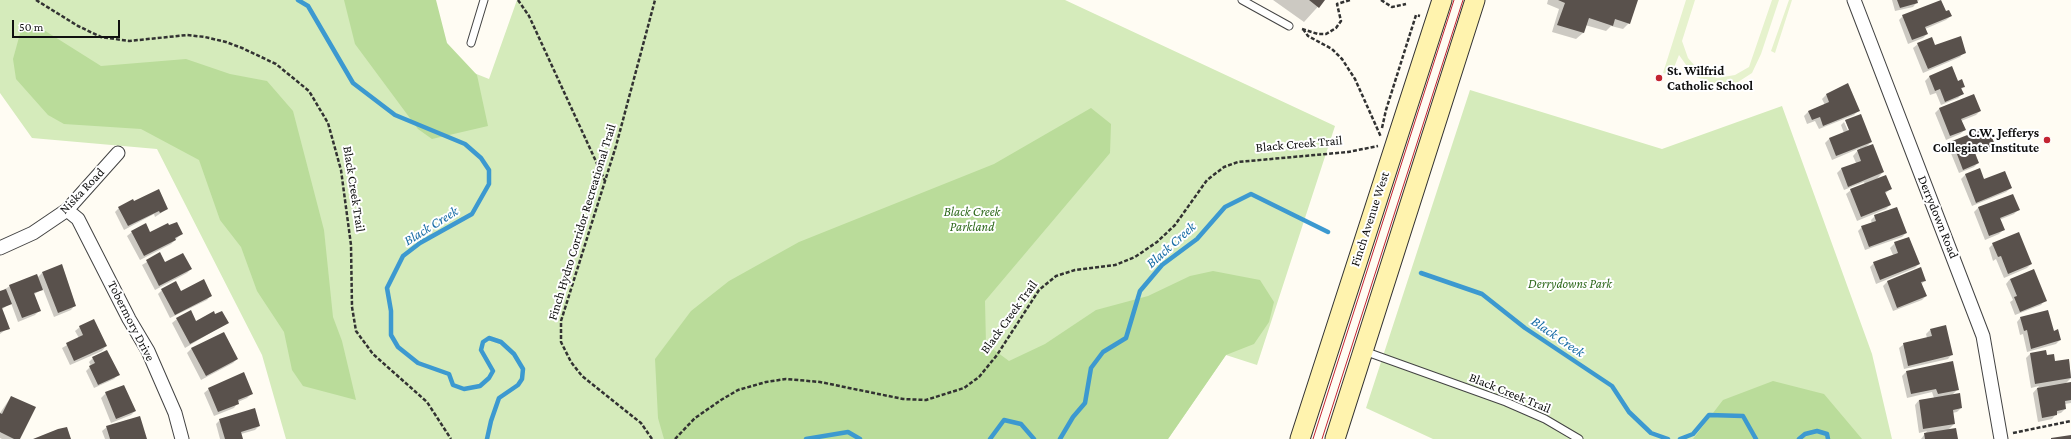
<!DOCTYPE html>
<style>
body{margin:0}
#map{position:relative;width:2071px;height:439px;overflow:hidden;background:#fffcf3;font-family:"Crimson Pro",serif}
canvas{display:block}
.scale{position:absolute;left:12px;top:20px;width:108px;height:18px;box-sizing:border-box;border:2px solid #101010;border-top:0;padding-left:5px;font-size:12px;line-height:14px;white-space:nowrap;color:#101010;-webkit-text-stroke:3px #fff;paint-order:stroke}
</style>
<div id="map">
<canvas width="2071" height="439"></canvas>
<div class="scale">50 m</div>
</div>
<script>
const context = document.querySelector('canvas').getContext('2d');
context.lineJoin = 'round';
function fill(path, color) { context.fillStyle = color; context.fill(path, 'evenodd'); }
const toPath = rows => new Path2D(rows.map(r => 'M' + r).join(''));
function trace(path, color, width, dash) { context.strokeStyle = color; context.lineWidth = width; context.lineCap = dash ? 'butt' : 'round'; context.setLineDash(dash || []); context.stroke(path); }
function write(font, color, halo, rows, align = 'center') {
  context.font = font + ' "Crimson Pro",serif'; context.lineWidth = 4; context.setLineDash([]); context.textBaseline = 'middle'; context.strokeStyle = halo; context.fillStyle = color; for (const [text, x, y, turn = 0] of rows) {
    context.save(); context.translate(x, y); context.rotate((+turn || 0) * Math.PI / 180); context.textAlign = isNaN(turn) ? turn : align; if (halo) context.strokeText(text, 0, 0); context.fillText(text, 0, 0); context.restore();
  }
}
const green = toPath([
 [0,0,426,0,444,61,489,79,517,0,1065,0,1335,126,1257,365,1226,355,1168,439,286,439,262,355,157,149,32,138,0,93],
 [1470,90,1662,149,1782,106,1872,354,1892,439,1433,439,1366,408]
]);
const forest = toPath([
 [344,0,436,0,447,43,477,75,488,126,432,139,418,129,355,44],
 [39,27,101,66,186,59,230,74,267,81,293,111,324,230,333,317,342,341,356,400,303,386,292,370,284,332,257,291,241,247,220,220,199,160,141,129,64,124,48,115,16,79,13,59,21,30],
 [1091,108,1111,124,1110,153,985,301,986,344,1009,361,1045,344,1096,310,1148,296,1190,276,1213,271,1260,280,1274,302,1269,322,1254,344,1226,355,1168,439,664,439,658,418,655,359,691,311,729,281,799,242,994,164],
 [1773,381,1824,394,1862,439,1693,439,1723,400]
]);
const pitch = toPath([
 [1686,0,1695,0,1682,41,1688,58,1700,72,1717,78,1735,75,1749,67,1772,0,1779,0,1761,54,1752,73,1738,82,1724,85,1709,82,1694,76,1679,55,1671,75,1663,73],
 [1789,0,1792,0,1775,53,1771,51]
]);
const shadow = toPath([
 [1273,0,1324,0,1304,22],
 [1548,0,1637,0,1629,23,1623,29,1611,26,1606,31,1585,25,1583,33,1576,39,1552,32,1559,9,1547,4],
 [1892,0,1919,0,1913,7,1895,11],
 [1903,16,1951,16,1946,20,1925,29,1927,34,1923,38,1908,44,1899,20],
 [1918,44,1935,47,1964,52,1960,57,1923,73,1913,48],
 [1952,68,1957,82,1964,86,1961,90,1962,94,1958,98,1941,105,1936,93,1930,95,1925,81,1929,77],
 [1826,95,1858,111,1854,115,1819,129,1815,121,1807,124,1804,116,1808,112,1825,105,1822,99],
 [1974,95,1980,111,1976,115,1961,121,1965,130,1960,134,1946,140,1935,113,1939,109],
 [1861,115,1871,142,1864,149,1883,172,1876,180,1890,189,1885,194,1890,205,1886,209,1857,221,1846,194,1851,190,1865,184,1864,182,1844,190,1837,173,1841,169,1856,163,1853,156,1860,148,1832,160,1825,143,1829,139,1844,133,1841,125,1844,122,1850,135,1851,134,1846,122,1845,122],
 [1953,141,1994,144,1989,149,1974,155,1978,163,1974,167,1959,173,1948,146],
 [1979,169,1984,180,2011,188,2006,192,1972,206,1961,179,1965,175],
 [2013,195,2018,210,2014,214,1999,220,2003,230,1999,234,1985,240,1974,212,1978,208],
 [134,203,167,209,155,217,154,214,124,230,115,212,119,208],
 [1875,216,1906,233,1902,237,1865,250,1858,231,1862,227,1872,224,1871,220],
 [132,232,182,233,171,244,140,260,127,236],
 [1895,243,1919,264,1915,268,1876,284,1870,267,1874,263,1893,255,1890,248],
 [1993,244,2031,264,2027,268,2004,278,1996,259,1993,261,1989,248],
 [160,254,165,263,191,269,187,273,155,290,142,265],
 [42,273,75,305,71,310,54,317,43,289,33,295,39,311,35,315,18,322,11,303,1,310,8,328,0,334,0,292,10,286,37,278],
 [2010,279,2045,300,2041,305,2015,315,2010,302,2013,300,2006,284],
 [1925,280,1921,285,1926,296,1922,300,1893,311,1883,286,1887,282],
 [162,290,211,295,207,300,170,318,158,294],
 [215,316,227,323,185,348,172,323,177,319,195,322],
 [2021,317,2053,332,2060,340,2056,344,2027,352,2023,334,2020,335,2017,322],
 [80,327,106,346,102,351,70,365,62,348,79,338,75,331],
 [1930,330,1952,354,1948,359,1904,369,1899,348,1904,344,1927,338,1926,334],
 [223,333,237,359,233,363,201,380,187,353,191,349],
 [2030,354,2046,356,2055,363,2069,360,2071,378,2065,384,2071,383,2071,403,2065,404,2065,409,2061,413,2056,414,2052,419,2038,422,2033,393,2039,386,2031,388,2026,358],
 [93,358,118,375,114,379,94,388,86,371,91,366,89,362],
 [1906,372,1958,389,1952,395,1961,408,1957,412,1952,413,1954,424,1948,430,1957,439,1921,439,1927,431,1919,433,1915,405,1919,400,1934,398,1932,392,1907,398,1902,376],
 [209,389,252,393,247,398,238,402,234,408,214,416,204,393],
 [106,393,135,411,131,415,111,423,101,398],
 [11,397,19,439,2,439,0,438,0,413],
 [220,420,259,426,255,430,241,434,242,439,220,439,216,424],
 [107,427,146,439,105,439,102,431]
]);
const stream = toPath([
 [298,0,308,6,353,83,395,115,465,144,481,158,489,170,489,184,472,214,420,243,403,256,387,288,391,311,391,335,398,347,418,363,449,374,453,385,464,389,480,386,489,378,493,371,481,350,483,342,489,338,501,342,514,354,523,369,522,379,518,385,499,398,491,421,487,439],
 [1421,273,1482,294,1525,328,1612,386,1629,412,1651,433,1668,439],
 [806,439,848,432,860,439],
 [990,439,1004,420,1021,424,1034,439],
 [1060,439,1073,417,1085,403,1091,368,1103,352,1126,338,1140,291,1162,265,1197,239,1225,207,1251,194,1328,232],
 [1680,439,1693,434,1709,415,1743,416,1756,439],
 [1799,439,1805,434,1817,431,1827,434,1828,439]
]);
const building = toPath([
 [1309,0,1325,0,1319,8],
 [1558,0,1638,0,1630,24,1615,19,1613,26,1589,18,1584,33,1557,25,1565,3],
 [1897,0,1917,0,1918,3,1900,8],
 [1941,0,1946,11,1949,10,1952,16,1925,27,1928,34,1912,40,1902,15],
 [1961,36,1966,53,1928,69,1917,43,1932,37,1935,45],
 [1952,66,1958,81,1962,79,1965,87,1961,88,1964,94,1945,102,1940,89,1935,91,1929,76],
 [1848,83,1860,111,1823,126,1820,117,1812,120,1808,111,1829,102,1826,94],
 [1974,94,1981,111,1961,119,1966,130,1950,136,1939,108],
 [1861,114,1872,142,1836,156,1829,138,1849,130,1845,120],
 [1988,127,1995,145,1975,153,1979,163,1963,170,1952,141],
 [1873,144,1884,172,1848,187,1841,168,1861,161,1857,150],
 [1980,168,1984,179,2005,171,2012,188,1976,203,1965,174],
 [1886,175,1892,189,1885,192,1891,205,1861,217,1850,189],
 [159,189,168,209,160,213,159,211,128,226,118,207,133,199,134,201],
 [2013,194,2020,210,2000,218,2005,230,1989,236,1978,207],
 [1897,207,1907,233,1869,247,1861,226,1876,221,1874,215],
 [177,222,183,234,175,238,176,240,144,256,131,231,146,223,150,232,168,223,169,225],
 [2019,232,2032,264,2008,274,2001,256,1998,257,1992,243],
 [1909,237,1920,264,1880,280,1873,262,1898,253,1894,242],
 [160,252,165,262,183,253,192,269,159,286,146,260],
 [62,264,76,306,58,313,42,272],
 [1921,267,1926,281,1921,282,1927,296,1897,308,1887,281],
 [2034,269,2047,301,2020,312,2014,297,2017,296,2010,279],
 [37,274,43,290,34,293,41,311,22,318,9,285],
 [204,279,212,296,175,315,161,289,176,281,181,291],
 [6,289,12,304,2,308,10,329,0,332,0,291],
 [191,310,196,321,214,311,215,314,222,311,229,323,190,344,176,318],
 [2048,310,2054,331,2058,329,2061,340,2031,349,2027,330,2024,331,2020,317],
 [94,319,107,346,74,361,66,343,83,335,79,326],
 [1946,325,1953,355,1908,366,1903,343,1932,336,1930,329],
 [224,332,238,359,206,376,191,348],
 [107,350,120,375,98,385,89,366,95,363,92,357],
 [2046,350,2047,355,2054,354,2055,361,2069,359,2071,378,2035,384,2030,353],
 [1953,361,1959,390,1938,394,1936,389,1911,394,1906,371],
 [244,372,253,394,238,400,239,404,218,412,208,388],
 [2071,382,2071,400,2065,401,2066,409,2057,411,2057,415,2042,418,2037,388],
 [124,385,136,411,116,419,105,392],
 [1960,393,1962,408,1953,410,1955,424,1923,429,1919,400],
 [11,396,36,407,20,439,14,439,0,432,0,413,2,414],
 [255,408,260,426,241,432,243,439,225,439,219,419],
 [140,416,147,439,110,439,106,426],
 [67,427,71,439,33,439,58,429],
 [1956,428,1958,439,1925,439,1924,433],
 [2071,435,2071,439,2051,439,2051,438]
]);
const path = toPath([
 [36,0,78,26,101,37,129,41,187,35,205,37,226,42,242,48,276,64,309,91,328,123,341,170,351,245,352,307,356,331,373,354,427,402,451,439],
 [518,0,529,16,605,181],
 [1381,0,1392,7,1406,4],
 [1302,29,1318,34,1326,34,1336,28,1341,21,1337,4,1350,0],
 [1303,29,1308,36,1332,49,1342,59,1355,79,1381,137],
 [1382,128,1386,110,1416,15,1420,16],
 [2013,433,2071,421],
 [652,439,641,423,582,376,571,362,561,342,561,321,616,146,655,0],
 [675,439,695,418,721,400,738,390,766,382,786,379,820,382,903,399,926,400,964,388,979,377,997,355,1039,290,1056,276,1075,270,1115,265,1135,257,1157,242,1175,225,1207,180,1224,167,1238,162,1348,152,1378,146]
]);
const service = toPath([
 [1242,0,1289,26],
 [471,43,484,0],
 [1364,351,1506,402,1545,419,1579,439]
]);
const minor = toPath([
 [1854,0,1983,336,2001,439],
 [67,210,78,219,129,319,148,351,175,413,182,439],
 [0,248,33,233,67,210,118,153]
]);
const secondary = toPath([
 [1300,439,1442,0],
 [1335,439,1475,0]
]);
const tram = toPath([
 [1313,439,1454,0],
 [1322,439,1463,0]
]);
const markers = [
 [1659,78,4,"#c32431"],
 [2047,140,4,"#c32431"]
];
const poiNames = [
 ["St. Wilfrid",1667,71],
 ["Catholic School",1667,86],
 ["C.W. Jefferys",2039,133,"right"],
 ["Collegiate Institute",2039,148,"right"]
];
const streetNames = [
 ["Black Creek Trail",1299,144,-5],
 ["Black Creek Trail",354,189,81],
 ["Niska Road",82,191,-46],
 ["Derrydown Road",1938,217,68],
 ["Finch Avenue West",1370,219,-72],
 ["Finch Hydro Corridor Recreational Trail",582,222,-73],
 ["Black Creek Trail",1009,317,-54],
 ["Tobermory Drive",131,321,63],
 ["Black Creek Trail",1510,393,22]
];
const parkNames = [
 ["Black Creek",972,212],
 ["Parkland",972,227],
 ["Derrydowns Park",1570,284]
];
const waterNames = [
 ["Black Creek",431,226,-32],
 ["Black Creek",1171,245,-42],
 ["Black Creek",1558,337,34]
];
fill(green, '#d5ebbb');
fill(forest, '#badc9a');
fill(pitch, '#e6f2cd');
fill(shadow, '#0003');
trace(stream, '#3c99d0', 4.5);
fill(building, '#59514c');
trace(service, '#434343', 9);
trace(minor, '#434343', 15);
trace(secondary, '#323232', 21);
trace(path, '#323232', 2.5, [4, 2]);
trace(service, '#fff', 7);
trace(minor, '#fff', 13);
trace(secondary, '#fff3ae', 19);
trace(tram, '#c32431', 1);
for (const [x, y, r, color] of markers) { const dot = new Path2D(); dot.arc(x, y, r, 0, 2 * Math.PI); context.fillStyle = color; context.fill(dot); trace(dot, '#fff', 1.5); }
write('bold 13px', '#101010', '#fff', poiNames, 'left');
write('13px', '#101010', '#fff', streetNames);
write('italic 13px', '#306a1e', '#fff', parkNames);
write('italic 14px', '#166ba5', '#fff', waterNames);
</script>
